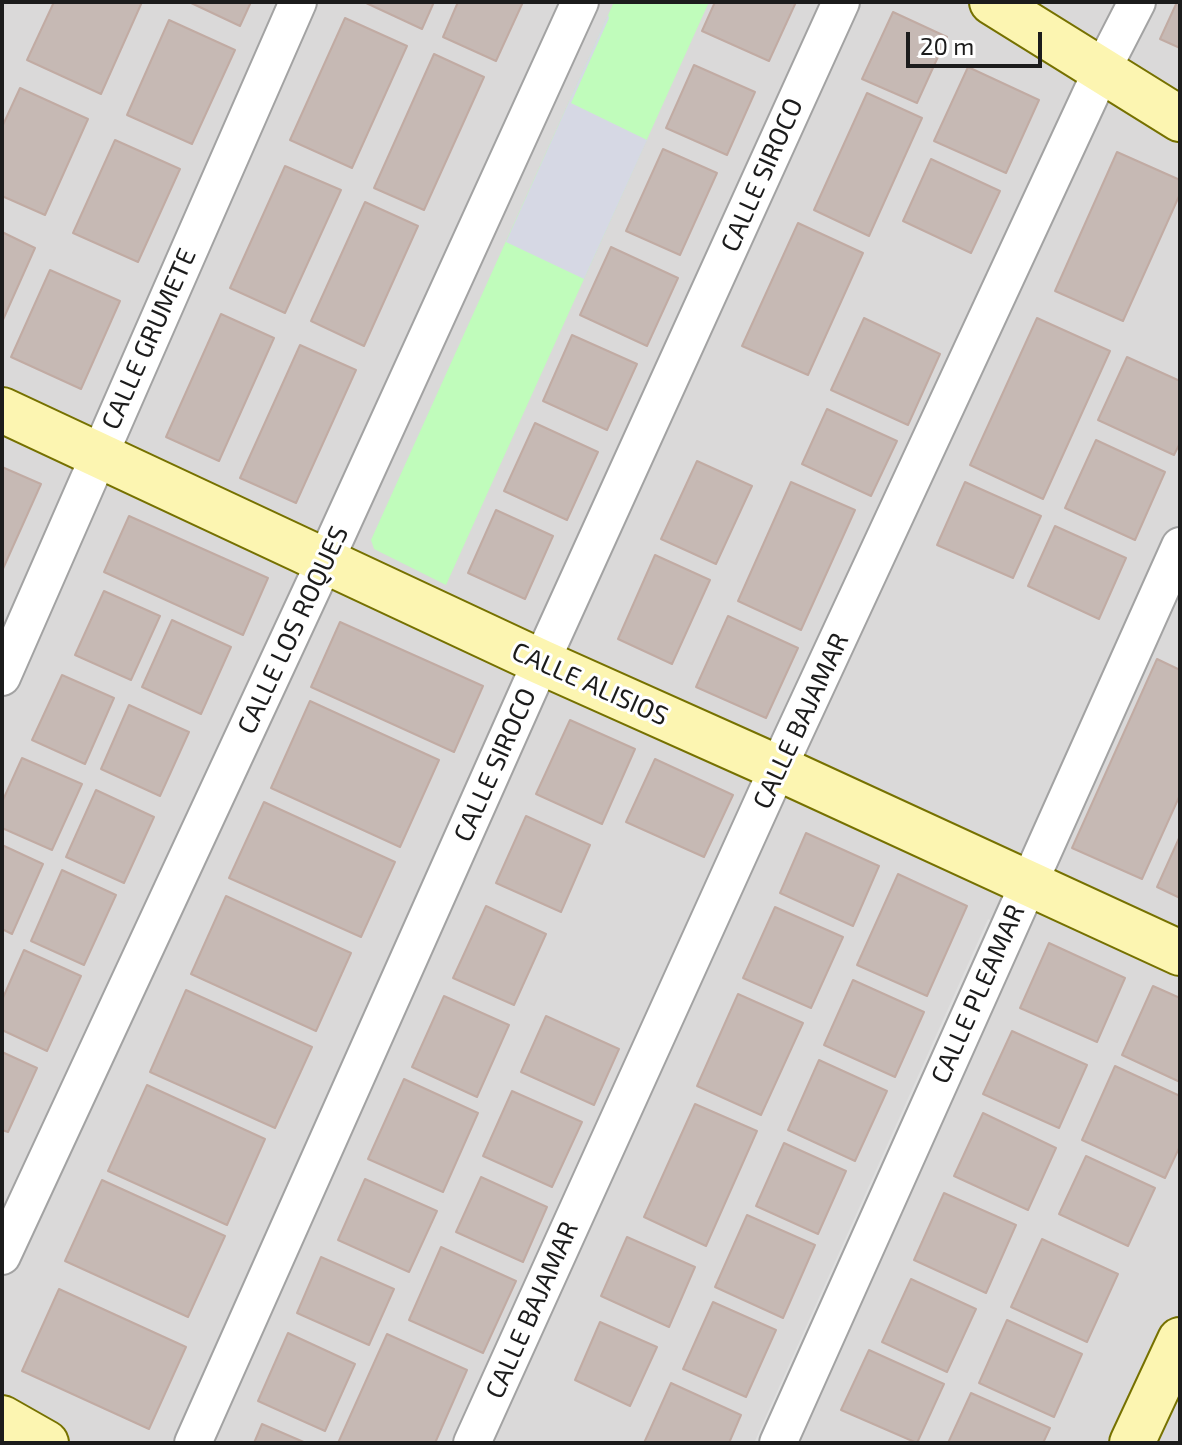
<!DOCTYPE html>
<style>
body{margin:0}
#map{position:relative;width:1182px;height:1445px;overflow:hidden;background:#eee8e1;font-family:"Exo 2",sans-serif}
canvas{display:block}
.frame{position:absolute;inset:0;border:4px solid #1c1c1c;pointer-events:none}
.scale{position:absolute;left:906px;top:32px;width:136px;height:36px;box-sizing:border-box;border:4px solid #1c1c1c;border-top:0;padding-left:10px;font-size:24px;line-height:28px;white-space:nowrap;color:#1c1c1c;-webkit-text-stroke:6px #fff;paint-order:stroke}
</style>
<div id="map">
<canvas width="1182" height="1445"></canvas>
<div class="frame"></div>
<div class="scale">20 m</div>
</div>
<script>
const context = document.querySelector('canvas').getContext('2d');
context.lineJoin = 'round';
function fill(path, color) { context.fillStyle = color; context.fill(path, 'evenodd'); }
const toPath = rows => new Path2D(rows.map(r => 'M' + r).join(''));
function trace(path, color, width, dash) { context.strokeStyle = color; context.lineWidth = width; context.lineCap = dash ? 'butt' : 'round'; context.setLineDash(dash || []); context.stroke(path); }
function write(font, color, halo, rows, align = 'center') {
  context.font = font + ' "Exo 2",sans-serif'; context.lineWidth = 6; context.setLineDash([]); context.textBaseline = 'middle'; context.strokeStyle = halo; context.fillStyle = color; for (const [text, x, y, turn = 0] of rows) {
    context.save(); context.translate(x, y); context.rotate((+turn || 0) * Math.PI / 180); context.textAlign = isNaN(turn) ? turn : align; if (halo) context.strokeText(text, 0, 0); context.fillText(text, 0, 0); context.restore();
  }
}
const residential = toPath([
 [2,2,1180,2,1180,1443,2,1443]
]);
const park = toPath([
 [614,2,709,2,446,585,374,549,371,540]
]);
const parking = toPath([
 [988,919,1001,925,768,1443,754,1443]
]);
const plaza = toPath([
 [608,15,609,18,571,103,647,140,584,279,506,242]
]);
const building = toPath([
 [54,2,142,2,101,94,27,60,54,2],
 [189,2,251,2,240,26,189,2],
 [364,2,434,2,422,29,364,2],
 [458,2,523,2,496,61,443,37,458,2],
 [715,2,796,2,769,61,702,31,715,2],
 [1177,2,1180,2,1180,48,1160,39,1177,2],
 [893,12,947,37,917,103,862,79,893,12],
 [345,18,407,46,352,168,290,140,345,18],
 [169,20,235,50,192,144,127,115,169,20],
 [434,54,484,77,424,210,374,188,434,54],
 [694,65,755,92,727,155,666,128,694,65],
 [968,67,1039,100,1006,173,934,141,968,67],
 [20,88,88,119,45,215,2,196,2,127,20,88],
 [867,93,922,118,869,236,814,210,867,93],
 [115,140,180,169,138,262,73,233,115,140],
 [663,149,717,173,680,255,626,231,663,149],
 [1117,152,1180,180,1180,194,1123,321,1055,291,1117,152],
 [931,159,1000,191,971,253,903,221,931,159],
 [285,166,341,190,285,313,230,288,285,166],
 [365,202,418,226,364,346,311,321,365,202],
 [798,223,863,253,808,375,742,346,798,223],
 [2,232,35,248,2,322,2,232],
 [611,247,678,278,647,346,580,315,611,247],
 [50,270,120,301,81,389,11,357,50,270],
 [221,314,274,338,219,461,166,437,221,314],
 [864,318,940,354,908,425,831,390,864,318],
 [1037,318,1110,351,1043,499,970,465,1037,318],
 [572,335,637,364,607,430,543,401,572,335],
 [300,345,356,370,296,503,240,478,300,345],
 [1127,357,1180,381,1180,443,1174,455,1098,420,1127,357],
 [827,409,897,441,871,496,802,464,827,409],
 [535,423,598,452,567,520,504,491,535,423],
 [1096,440,1165,472,1135,540,1065,508,1096,440],
 [697,461,752,486,716,564,661,539,697,461],
 [2,467,41,484,2,571,2,467],
 [791,482,855,510,801,630,738,601,791,482],
 [965,482,1041,516,1013,578,937,545,965,482],
 [496,510,553,536,525,599,468,573,496,510],
 [129,516,268,578,243,635,104,572,129,516],
 [1055,526,1126,558,1099,619,1028,586,1055,526],
 [655,555,710,580,672,664,618,639,655,555],
 [104,591,160,616,131,680,75,655,104,591],
 [728,616,798,648,766,718,696,687,728,616],
 [172,620,231,647,201,714,142,687,172,620],
 [340,622,483,686,454,752,311,687,340,622],
 [1157,659,1180,670,1180,795,1142,879,1072,848,1157,659],
 [62,675,114,698,85,764,32,740,62,675],
 [310,701,439,760,400,847,271,788,310,701],
 [129,705,189,732,160,796,101,769,129,705],
 [570,720,635,749,602,824,536,794,570,720],
 [22,758,82,784,52,850,2,828,2,802,22,758],
 [655,759,733,795,704,857,626,822,655,759],
 [96,790,154,817,124,883,66,857,96,790],
 [264,802,395,862,361,937,229,878,264,802],
 [526,816,590,845,561,912,496,883,526,816],
 [806,833,879,866,853,926,780,893,806,833],
 [1180,836,1180,898,1157,887,1180,836],
 [2,845,43,864,12,934,2,929,2,845],
 [62,870,116,895,84,965,31,941,62,870],
 [898,874,967,906,927,996,857,965,898,874],
 [226,896,351,953,316,1031,191,974,226,896],
 [486,906,546,934,514,1005,453,978,486,906],
 [775,907,843,937,811,1008,743,978,775,907],
 [1049,943,1125,978,1097,1042,1020,1008,1049,943],
 [24,950,81,976,47,1051,2,1030,2,1000,24,950],
 [853,980,924,1012,895,1077,824,1045,853,980],
 [1153,986,1180,998,1180,1082,1122,1055,1153,986],
 [186,990,312,1047,275,1128,150,1072,186,990],
 [738,994,803,1023,761,1115,697,1086,738,994],
 [444,996,509,1025,477,1097,412,1067,444,996],
 [546,1016,619,1049,594,1105,521,1072,546,1016],
 [1012,1031,1087,1065,1059,1128,983,1094,1012,1031],
 [2,1052,37,1068,8,1132,2,1130,2,1052],
 [819,1060,887,1091,855,1161,788,1130,819,1060],
 [1115,1066,1180,1096,1180,1146,1165,1178,1082,1140,1115,1066],
 [404,1079,478,1113,443,1192,368,1159,404,1079],
 [147,1085,265,1139,227,1225,108,1171,147,1085],
 [512,1091,582,1122,552,1187,483,1156,512,1091],
 [695,1104,757,1131,706,1246,644,1217,695,1104],
 [983,1113,1056,1148,1028,1210,954,1176,983,1113],
 [784,1143,846,1171,818,1234,756,1206,784,1143],
 [1086,1156,1155,1188,1128,1246,1059,1214,1086,1156],
 [481,1177,547,1207,523,1262,456,1232,481,1177],
 [365,1179,437,1211,409,1272,338,1240,365,1179],
 [102,1180,225,1236,188,1317,65,1261,102,1180],
 [944,1193,1016,1225,986,1293,914,1260,944,1193],
 [747,1215,815,1245,783,1318,715,1287,747,1215],
 [627,1237,695,1267,669,1327,601,1296,627,1237],
 [1042,1239,1118,1274,1087,1342,1011,1307,1042,1239],
 [441,1247,516,1281,483,1353,409,1320,441,1247],
 [321,1257,394,1289,369,1345,297,1313,321,1257],
 [911,1279,976,1309,947,1372,882,1342,911,1279],
 [59,1289,186,1347,149,1429,22,1371,59,1289],
 [713,1302,776,1330,746,1397,683,1369,713,1302],
 [1007,1320,1082,1354,1054,1417,979,1383,1007,1320],
 [600,1322,657,1347,630,1406,575,1380,600,1322],
 [288,1333,355,1364,325,1431,258,1401,288,1333],
 [387,1334,467,1370,435,1443,338,1443,387,1334],
 [869,1350,944,1384,917,1443,841,1410,869,1350],
 [671,1383,741,1415,729,1443,644,1443,671,1383],
 [971,1393,1050,1428,1043,1443,948,1443,971,1393],
 [262,1424,306,1443,254,1443,262,1424]
]);
const street = toPath([
 [2,677,298,2],
 [2,1256,325,561,580,2],
 [193,1443,541,662,841,2],
 [472,1443,778,768,1102,70,1137,2],
 [778,1443,1180,546]
]);
const secondary = toPath([
 [992,2,1180,119],
 [2,410,541,662,778,768,1180,953],
 [2,1418,46,1443],
 [1132,1443,1180,1340]
]);
const streetNames = [
 ["CALLE SIROCO",762,175,-66],
 ["CALLE GRUMETE",149,339,-66],
 ["CALLE LOS ROQUES",293,630,-65],
 ["CALLE ALISIOS",590,684,24],
 ["CALLE BAJAMAR",801,721,-65],
 ["CALLE SIROCO",495,765,-66],
 ["CALLE PLEAMAR",978,994,-66],
 ["CALLE BAJAMAR",532,1310,-66]
];
fill(residential, '#dad9d9');
fill(park, '#c0fcbb');
fill(parking, '#e0e0e0');
fill(plaza, '#d6d8e4');
fill(building, '#c6b9b4');
trace(building, '#c1aba3', 2);
trace(street, '#a3a3a3', 40);
trace(secondary, '#767100', 48);
trace(street, '#fff', 36);
trace(secondary, '#fcf5b1', 44);
write('26px', '#1c1c1c', '#fff', streetNames);
</script>
